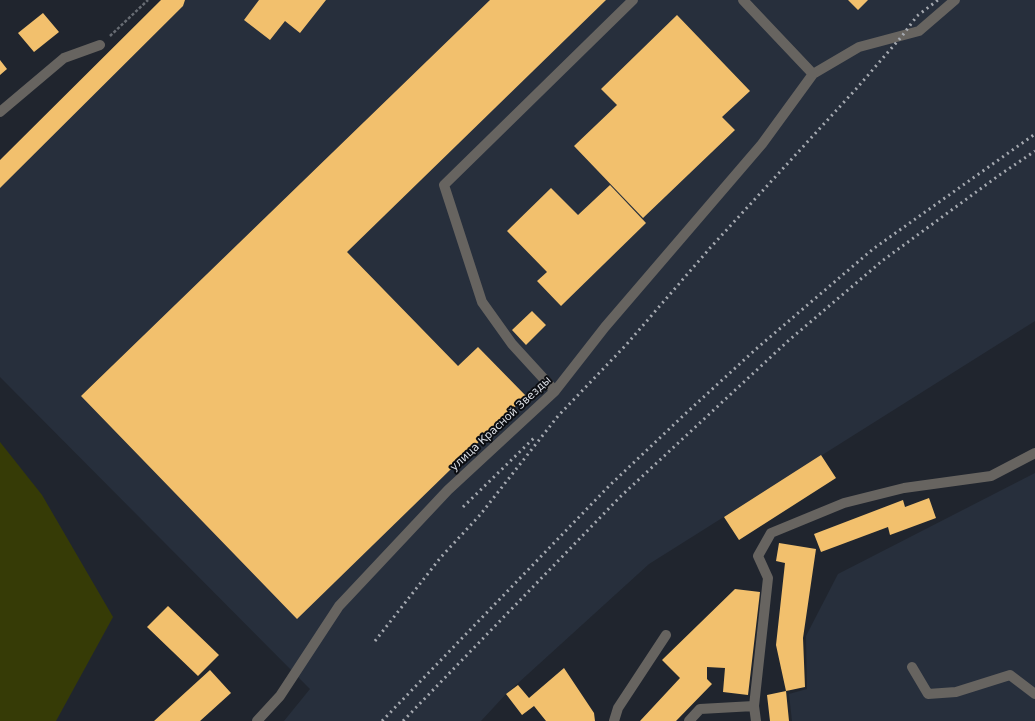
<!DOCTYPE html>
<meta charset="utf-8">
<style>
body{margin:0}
canvas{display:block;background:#20252e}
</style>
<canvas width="1035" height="721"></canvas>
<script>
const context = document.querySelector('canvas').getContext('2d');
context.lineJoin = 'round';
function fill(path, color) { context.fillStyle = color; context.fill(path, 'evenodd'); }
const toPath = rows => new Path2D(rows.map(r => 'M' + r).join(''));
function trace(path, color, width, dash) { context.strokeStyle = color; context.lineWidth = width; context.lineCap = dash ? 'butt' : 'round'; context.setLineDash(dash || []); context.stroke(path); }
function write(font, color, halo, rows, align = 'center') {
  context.font = font + ' "DejaVu Sans",sans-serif'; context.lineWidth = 4; context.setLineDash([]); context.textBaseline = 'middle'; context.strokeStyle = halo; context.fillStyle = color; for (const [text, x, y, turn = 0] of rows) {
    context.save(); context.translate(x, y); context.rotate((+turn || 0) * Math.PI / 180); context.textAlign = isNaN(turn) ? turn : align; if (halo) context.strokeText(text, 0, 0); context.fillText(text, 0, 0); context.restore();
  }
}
const built = toPath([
 [185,0,1035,0,1035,321,649,564,506,694,481,721,284,721,310,689,0,377,0,188],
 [1035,473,1035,721,792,721,789,694,807,689,806,636,838,574]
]);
const green = toPath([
 [0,442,42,495,113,617,56,721,0,721]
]);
const building = toPath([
 [161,0,185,0,183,6,0,188,0,160],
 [259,0,326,0,300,33,285,21,270,40,244,20],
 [490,0,606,0,347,252,458,366,478,347,526,396,297,619,81,396],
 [848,0,868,0,858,10],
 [43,13,59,32,34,52,18,33],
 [677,15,750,91,722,117,735,130,643,218,574,146,617,105,601,89],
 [0,60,7,69,0,75],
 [610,185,646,223,561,306,537,281,547,272,507,231,551,188,578,215],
 [532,311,546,325,526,345,512,330],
 [821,455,836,478,739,540,724,517],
 [929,498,936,518,890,535,888,527,821,552,814,534,903,500,905,507],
 [779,543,816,549,803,638,805,687,786,691,789,721,770,721,767,695,786,691,776,645,785,563,776,561],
 [735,589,760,592,748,695,723,692,725,668,707,667,707,679,712,684,676,721,640,721,680,678,662,660],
 [168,606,219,655,198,676,147,627],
 [564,668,594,713,595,721,546,721,534,706,522,715,506,694,518,685,529,698],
 [210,670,231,693,200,721,154,721]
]);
const path = toPath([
 [110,36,148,0]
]);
const lane = toPath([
 [743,0,813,74],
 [555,391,512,344,482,302,444,185,633,0],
 [912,667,928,694,956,692,1010,675,1035,694],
 [257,721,280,696,339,606,448,490,555,391,605,327,762,144,813,74,859,47,919,31,955,0],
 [614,721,618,708,666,635],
 [689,721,700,709,754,706],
 [756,721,754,706,768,578,758,556,771,533,844,503,904,488,991,476,1035,453]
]);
const street = toPath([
 [0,112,64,58,100,45]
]);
const rail = toPath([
 [463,507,536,436],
 [375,641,441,557,480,515,558,416,626,345,710,248,856,89,902,36,917,16,938,0],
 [382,721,610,485,685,414,756,349,873,249,1035,134],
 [403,721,620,497,788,341,882,261,998,176,1035,151]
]);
const streetNames = [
 ["улица Красной Звезды",501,424,-43]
];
fill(built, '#272f3c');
fill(green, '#363b06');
fill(building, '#f2c06d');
trace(path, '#676c73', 2.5, [3, 2]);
trace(lane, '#676460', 10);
trace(street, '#676460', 10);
trace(rail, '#a6aab1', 3, [2, 4]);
write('11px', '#dadde3', '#0c0e12', streetNames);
</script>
